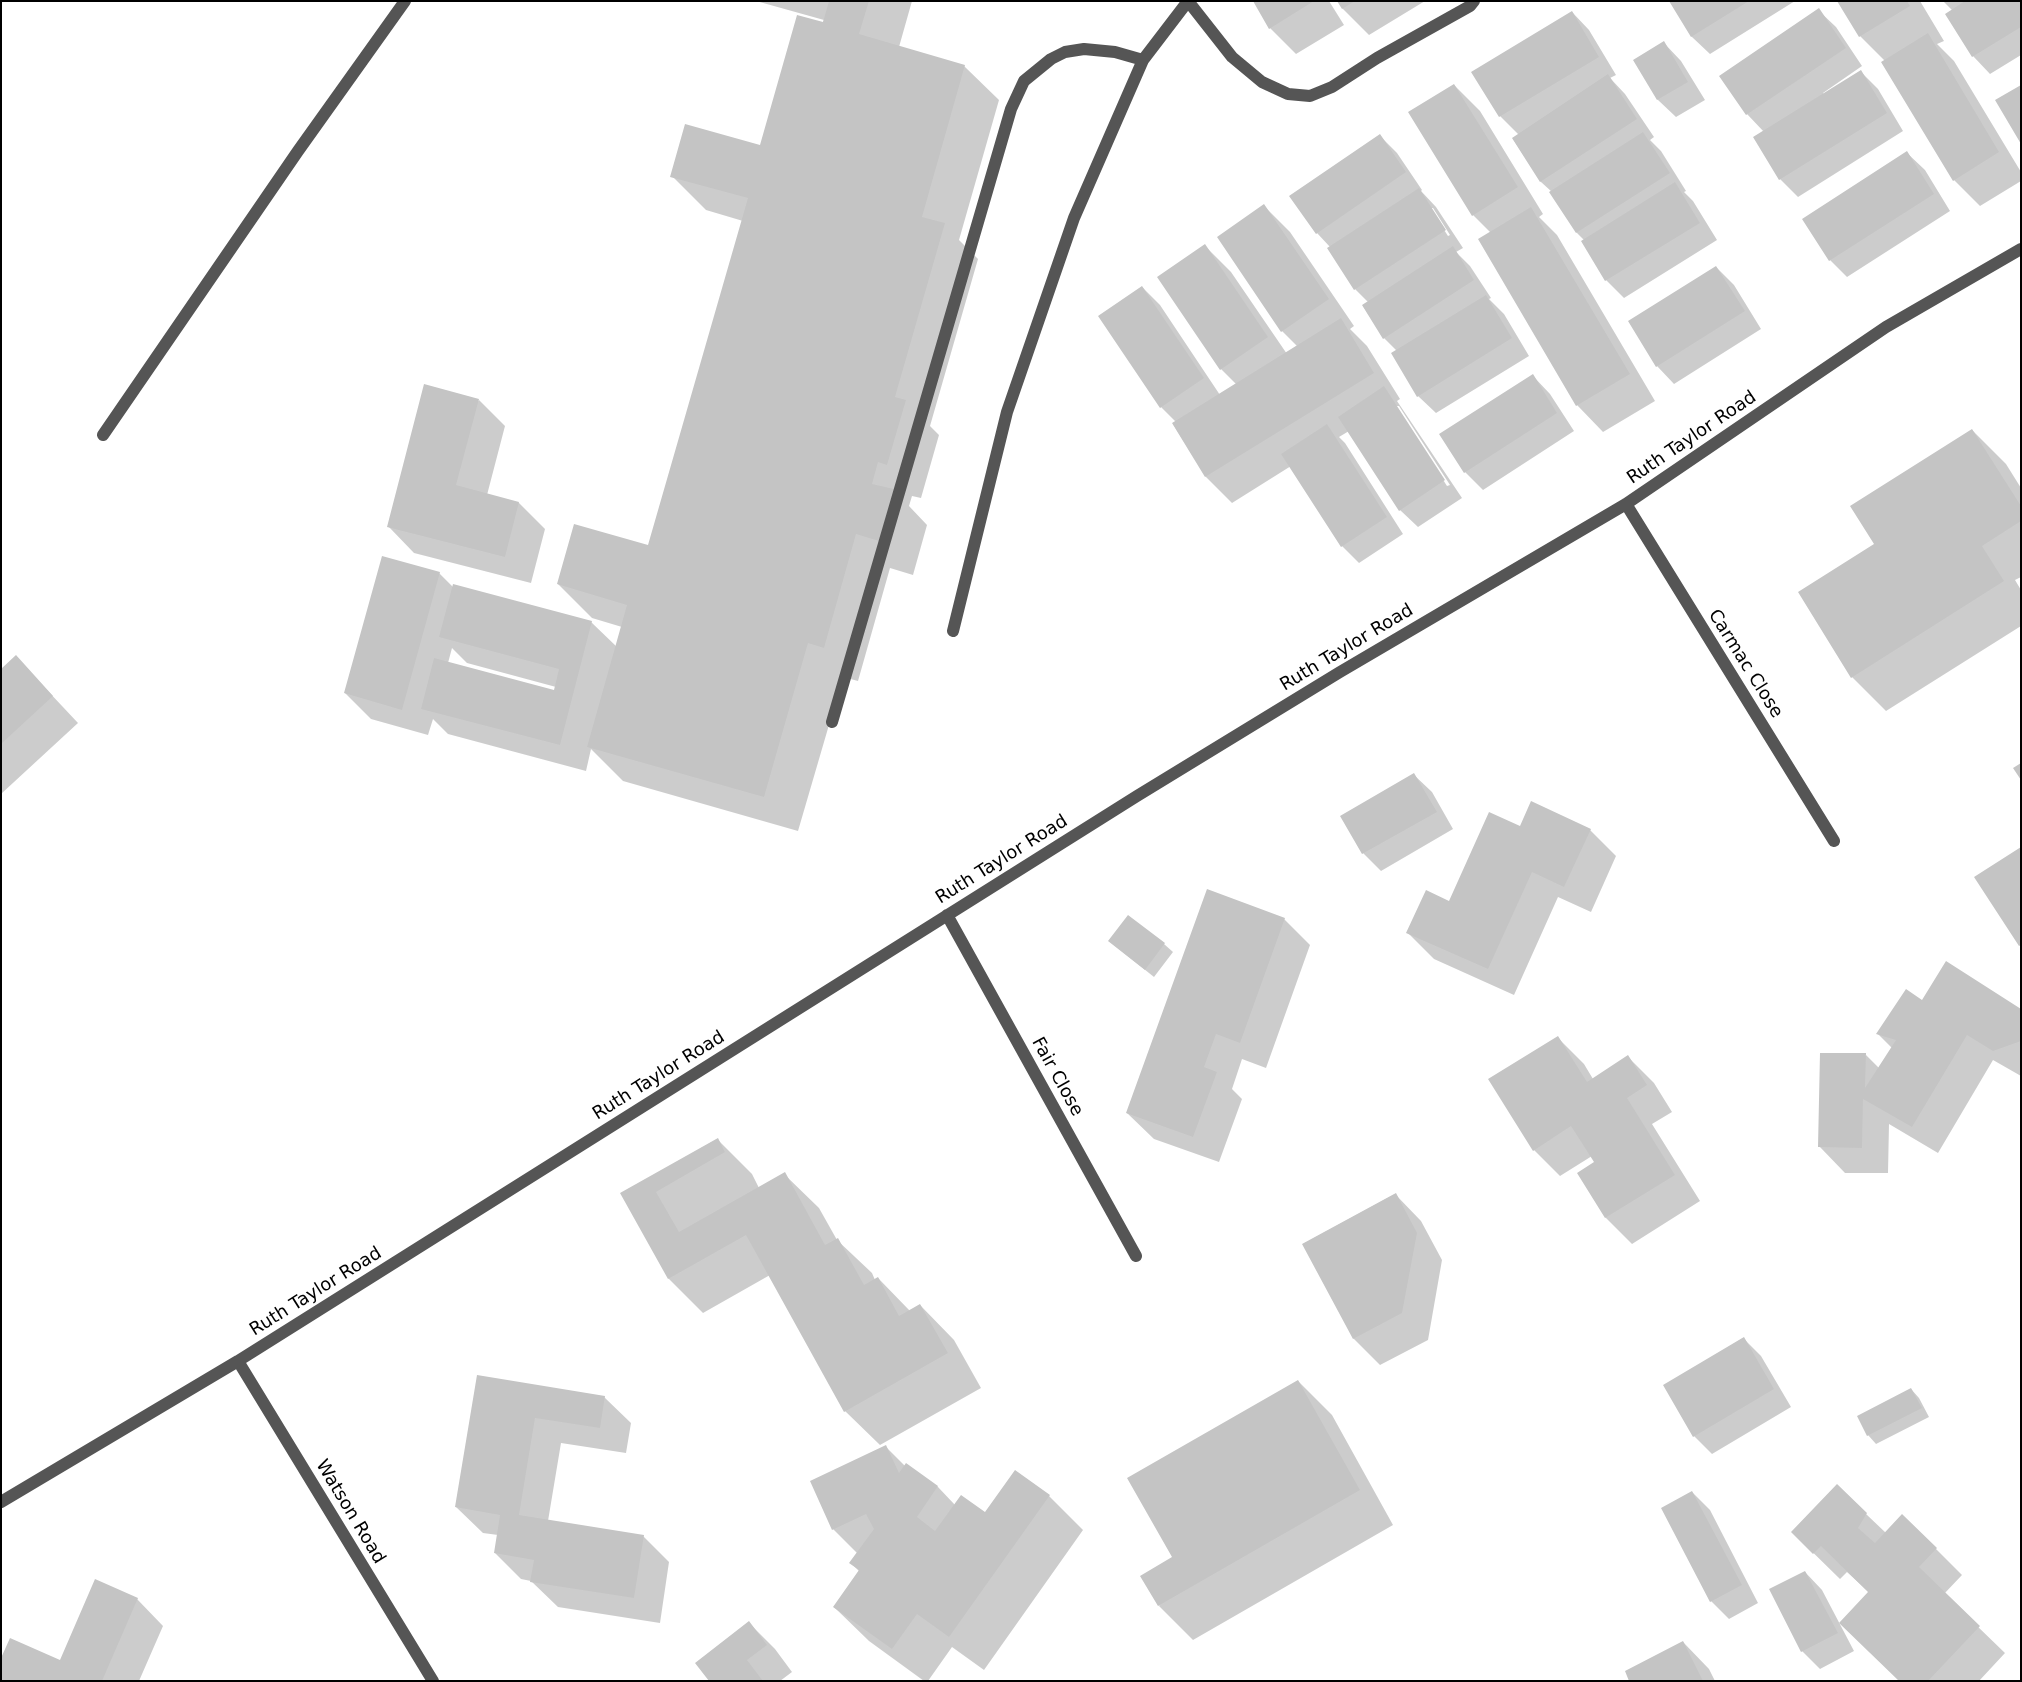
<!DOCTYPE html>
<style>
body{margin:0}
#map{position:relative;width:2022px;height:1682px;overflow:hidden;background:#fff;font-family:"DejaVu Sans",sans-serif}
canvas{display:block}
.frame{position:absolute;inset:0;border:2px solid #000;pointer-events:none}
</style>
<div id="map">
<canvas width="2022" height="1682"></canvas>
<div class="frame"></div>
</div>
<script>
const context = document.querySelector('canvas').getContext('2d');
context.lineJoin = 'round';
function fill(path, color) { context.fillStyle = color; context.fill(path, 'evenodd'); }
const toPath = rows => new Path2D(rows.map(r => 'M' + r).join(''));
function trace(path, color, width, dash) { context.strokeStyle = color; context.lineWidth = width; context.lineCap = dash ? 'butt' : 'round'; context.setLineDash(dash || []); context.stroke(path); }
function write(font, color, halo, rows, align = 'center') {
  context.font = font + ' "DejaVu Sans",sans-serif'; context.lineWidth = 4; context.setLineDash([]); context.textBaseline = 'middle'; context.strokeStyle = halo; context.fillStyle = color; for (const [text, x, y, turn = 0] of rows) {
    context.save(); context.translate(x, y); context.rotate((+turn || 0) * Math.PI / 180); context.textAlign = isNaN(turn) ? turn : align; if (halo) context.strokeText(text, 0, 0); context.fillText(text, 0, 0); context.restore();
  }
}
const shadow = toPath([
 [756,1,912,1,899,47,964,66,999,100,959,240,978,259,930,426,939,435,921,498,912,496,909,506,927,525,913,575,890,568,858,681,843,677,798,831,623,781,591,749,586,771,448,734,433,719,428,735,371,719,345,693,439,573,453,587,591,622,617,647,622,627,592,618,558,584,649,547,743,221,706,210,672,176,761,147,824,20],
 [452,648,467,663,556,687,555,691,448,663],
 [1254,1,1329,1,1344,25,1296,54,1270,28],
 [1338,1,1425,1,1369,35,1343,9],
 [1671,1,1795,1,1710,54,1692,37],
 [1839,1,1920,1,1944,41,1937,44,1954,61,2021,172,2021,181,1980,206,1954,180,1885,61,1860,36],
 [1943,1,2021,1,2021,55,1990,74,1973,56,1953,11],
 [1818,10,1836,27,1862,66,1823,93,1824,95,1861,72,1878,89,1903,131,1798,197,1780,179,1764,132,1747,114],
 [1572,12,1589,30,1616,75,1610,78,1625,94,1654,137,1650,140,1661,151,1686,191,1684,192,1693,201,1717,240,1624,298,1606,280,1584,240,1577,233,1552,192,1541,182,1513,139,1519,135,1500,116],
 [1664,43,1681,61,1705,100,1676,117,1658,100,1635,60],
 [1454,85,1480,111,1543,214,1539,217,1557,235,1655,401,1603,432,1577,405,1491,233,1473,215],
 [1380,136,1397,153,1422,190,1421,191,1436,207,1463,248,1456,252,1470,266,1491,298,1489,299,1504,314,1529,356,1436,413,1418,396,1397,351,1384,338,1363,306,1368,302,1355,289,1330,247,1317,233],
 [1430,208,1433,208,1450,235,1448,236],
 [1907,153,1925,170,1950,211,1847,277,1830,260],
 [1264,206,1290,232,1354,326,1350,329,1367,346,1400,399,1397,401,1462,498,1418,527,1400,510,1349,431,1339,437,1345,443,1403,534,1359,563,1342,546,1291,466,1232,503,1206,477,1173,424,1176,422,1161,407,1100,316,1142,287,1160,305,1220,395,1237,385,1221,369,1159,278,1205,246,1231,272,1287,354,1298,347,1282,331],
 [1396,406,1399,406,1450,485,1447,486],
 [1716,267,1734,285,1761,329,1674,384,1657,366],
 [1533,376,1550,394,1574,431,1483,490,1465,472],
 [479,400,505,426,487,495,519,503,545,529,531,583,414,553,388,526],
 [1972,430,2006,464,2021,488,2021,577,2015,580,2021,590,2021,626,1886,711,1852,677,1876,544],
 [16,657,78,723,1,794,1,671],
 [1414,775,1432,792,1453,829,1381,871,1363,853,1342,816],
 [1520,828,1590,830,1616,856,1591,912,1558,897,1514,995,1434,959,1408,933,1450,902],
 [1284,919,1310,945,1266,1068,1242,1059,1232,1089,1242,1099,1219,1162,1154,1139,1127,1113],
 [1109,941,1164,944,1173,952,1154,977],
 [1922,1001,2021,1011,2021,1076,1993,1060,1938,1153,1889,1124,1888,1173,1845,1173,1819,1146,1866,1055,1879,1068,1892,1048,1878,1034],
 [1558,1038,1584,1064,1593,1079,1628,1057,1654,1083,1672,1112,1652,1124,1700,1201,1632,1244,1606,1218,1579,1173,1596,1162,1592,1156,1560,1176,1534,1150],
 [717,1139,752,1174,759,1188,784,1174,819,1208,837,1240,872,1273,875,1280,878,1278,910,1311,920,1305,954,1340,981,1388,880,1445,845,1411,770,1275,703,1313,669,1279,622,1194],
 [1395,1194,1421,1221,1442,1260,1428,1340,1380,1365,1354,1339,1303,1244],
 [1743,1338,1761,1356,1791,1407,1712,1454,1694,1436,1665,1386],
 [478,1377,604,1397,631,1423,626,1453,561,1443,548,1521,643,1536,669,1562,660,1623,558,1607,531,1581,521,1579,495,1553,498,1535,483,1533,456,1507],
 [1298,1381,1332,1415,1393,1525,1193,1640,1159,1606],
 [1911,1389,1919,1398,1929,1417,1876,1444,1868,1435],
 [886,1447,905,1466,906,1465,938,1487,955,1505,985,1513,1049,1496,1083,1530,984,1670,952,1647,928,1681,924,1681,869,1641,834,1607,860,1572,851,1563,858,1554,833,1529],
 [1692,1492,1710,1510,1758,1603,1729,1619,1711,1601],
 [1866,1514,1886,1533,1936,1549,1962,1575,1944,1594,2005,1653,1979,1681,1900,1681,1870,1593,1847,1572,1840,1579,1792,1532],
 [1805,1572,1822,1590,1854,1651,1820,1669,1802,1651,1771,1590],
 [137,1599,163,1626,139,1681,1,1681,61,1661],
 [749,1623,775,1649,792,1672,780,1681,710,1681],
 [1683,1642,1709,1669,1715,1681,1631,1681]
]);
const building = toPath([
 [829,1,869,1,859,34,965,65,922,217,945,223,895,397,906,400,887,465,878,462,872,484,894,489,879,541,856,534,824,648,808,643,764,797,587,747,627,605,557,584,574,524,648,545,748,198,670,177,685,124,760,145,797,15,823,22],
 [1253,1,1314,1,1269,29],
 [1337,1,1355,1,1342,9],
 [1669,1,1749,1,1691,37],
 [1837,1,1907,1,1910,6,1859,37],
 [1965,1,2021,1,2021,27,1972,57,1945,14],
 [1819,8,1846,48,1746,115,1719,76],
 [1572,11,1599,57,1499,117,1471,72],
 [1928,33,1999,152,1953,181,1881,62],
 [1664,41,1688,82,1657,100,1633,60],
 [1861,70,1887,113,1779,180,1753,137],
 [1608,74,1637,119,1540,182,1512,138],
 [1454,84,1518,187,1472,216,1408,112],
 [2021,85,2021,144,1995,100],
 [1643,132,1670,173,1576,233,1549,192],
 [1380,134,1406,172,1316,234,1289,196],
 [1907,151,1934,194,1829,261,1802,219],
 [1675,182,1700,223,1605,281,1581,241],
 [1419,188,1446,230,1354,290,1327,248],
 [1264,204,1329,299,1281,332,1217,237],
 [1531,207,1630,374,1576,406,1478,239],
 [1205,244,1268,337,1220,370,1157,277],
 [1453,246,1474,280,1383,339,1362,305],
 [1716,266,1745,311,1656,367,1628,321],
 [1142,286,1204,378,1160,408,1098,316],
 [1486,295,1512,338,1417,397,1391,353],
 [1341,318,1374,373,1205,477,1172,423],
 [1533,374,1557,413,1464,473,1439,434],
 [424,384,479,399,456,485,519,502,505,557,387,527],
 [1384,386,1445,480,1399,511,1338,417],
 [1327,424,1387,517,1341,547,1281,454],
 [1972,429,2021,506,2021,521,1982,546,2004,581,1851,678,1798,592,1874,544,1850,506],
 [382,556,440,572,402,710,344,693],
 [453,584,592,621,560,745,421,709,434,658,554,690,559,669,439,637],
 [16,655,53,696,1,744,1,669],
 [2021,763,2021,780,2013,768],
 [1414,773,1437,812,1362,854,1340,816],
 [1531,801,1591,829,1564,887,1532,872,1488,969,1406,933,1426,890,1449,901,1489,812,1520,826],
 [2021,847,2021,945,2019,946,1974,877],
 [1207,889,1285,918,1240,1043,1216,1034,1204,1067,1217,1072,1193,1137,1126,1113],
 [1128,915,1165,943,1145,970,1108,941],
 [1946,961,2021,1009,2021,1041,1993,1051,1967,1035,1912,1127,1863,1099,1862,1148,1818,1147,1820,1053,1866,1053,1865,1088,1896,1040,1876,1034,1906,989,1922,1000],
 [1558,1036,1587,1082,1628,1055,1647,1085,1627,1098,1675,1175,1605,1218,1577,1173,1594,1162,1571,1126,1533,1151,1488,1079],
 [718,1138,725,1152,656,1192,679,1232,785,1172,825,1245,838,1238,864,1285,878,1277,899,1316,920,1304,948,1353,844,1412,746,1235,668,1279,620,1193],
 [1396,1193,1417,1233,1402,1313,1353,1339,1302,1244],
 [1744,1337,1774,1389,1693,1437,1663,1385],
 [477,1375,605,1396,600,1428,535,1418,519,1515,644,1535,634,1598,530,1582,534,1560,494,1553,500,1515,455,1507],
 [1298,1380,1360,1490,1158,1606,1140,1576,1172,1557,1127,1478],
 [1911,1388,1922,1408,1867,1436,1857,1416],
 [886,1445,899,1473,906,1463,938,1486,917,1517,935,1531,961,1495,985,1512,1015,1470,1050,1495,949,1637,917,1614,892,1649,833,1607,859,1570,849,1563,874,1529,866,1514,832,1530,810,1481],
 [1837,1484,1867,1513,1858,1528,1875,1543,1902,1514,1937,1548,1919,1567,1980,1626,1928,1681,1899,1681,1839,1623,1868,1592,1821,1546,1813,1554,1791,1532],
 [1692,1491,1742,1585,1710,1602,1661,1508],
 [1805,1571,1838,1633,1801,1652,1769,1589],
 [95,1579,138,1598,102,1681,1,1681,1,1658,10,1638,60,1660],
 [749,1621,767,1645,747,1660,763,1681,709,1681,695,1663],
 [1683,1641,1703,1681,1629,1681,1625,1671]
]);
const minor = toPath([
 [1188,1,1232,57,1262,82,1288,94,1310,96,1332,87,1377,58,1470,6,1474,1],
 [103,435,298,151,405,1],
 [1626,504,1834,841],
 [953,631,1007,412,1074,218,1143,60,1188,1],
 [832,722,1011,109,1024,81,1051,59,1065,52,1084,49,1115,52,1143,60],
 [947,915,1136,1256],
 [238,1361,433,1681],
 [1,1502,238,1361,1137,796,1340,672,1626,504,1886,327,2021,249]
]);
const streetNames = [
 ["Ruth Taylor Road",1692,438,-34],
 ["Ruth Taylor Road",1347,648,-31],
 ["Carmac Close",1745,664,58],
 ["Ruth Taylor Road",1002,860,-32],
 ["Ruth Taylor Road",659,1076,-32],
 ["Fair Close",1057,1077,61],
 ["Ruth Taylor Road",316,1292,-32],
 ["Watson Road",350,1512,59]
];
fill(shadow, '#0003');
fill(building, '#c4c4c4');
trace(minor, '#555', 12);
write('18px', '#000', '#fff', streetNames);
</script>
